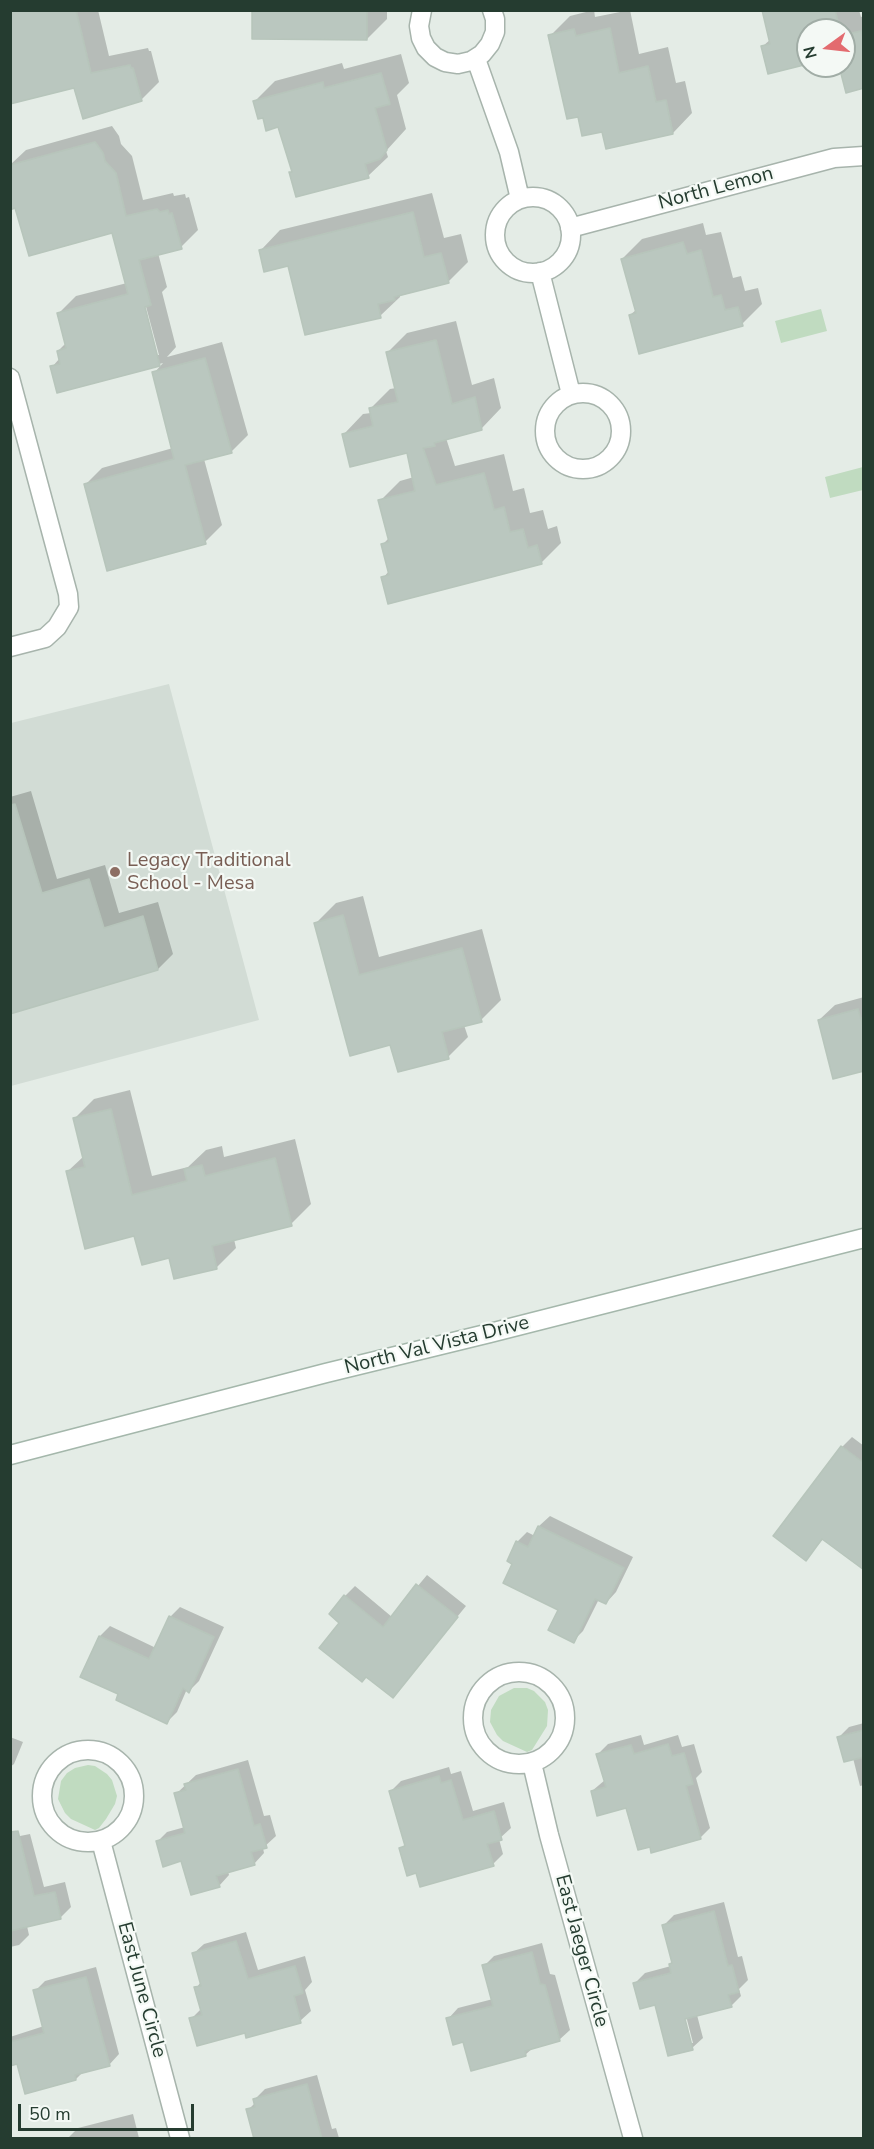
<!DOCTYPE html>
<style>
body{margin:0}
#map{position:relative;width:874px;height:2149px;overflow:hidden;background:#e4ece6;font-family:"Nunito Sans",sans-serif}
canvas{display:block}
.frame{position:absolute;inset:0;border:12px solid #253c30;pointer-events:none}
.north{position:absolute;left:796px;top:18px;width:60px;height:60px;box-sizing:border-box;background:#f4f9f5;border:2px solid #a1ada6;border-radius:50%;rotate:255deg;font-size:16px;font-weight:700;line-height:24px;text-align:center;color:#253c30}
.north::after{content:'';display:block;margin:auto;width:21px;height:27px;background:#e36b6f;clip-path:polygon(50% 0,100% 100%,50% 72%,0 100%)}
.scale{position:absolute;left:18px;top:2104px;width:176px;height:27px;box-sizing:border-box;border:3px solid #253c30;border-top:0;padding-left:8px;font-size:18px;line-height:21px;white-space:nowrap;color:#253c30;-webkit-text-stroke:4px #f4f9f5;paint-order:stroke}
</style>
<div id="map">
<canvas width="874" height="2149"></canvas>
<div class="frame"></div>
<div class="north">N</div>
<div class="scale">50 m</div>
</div>
<script>
const context = document.querySelector('canvas').getContext('2d');
context.lineJoin = 'round';
function fill(path, color) { context.fillStyle = color; context.fill(path, 'evenodd'); }
const toPath = rows => new Path2D(rows.map(r => 'M' + r).join(''));
function trace(path, color, width, dash) { context.strokeStyle = color; context.lineWidth = width; context.lineCap = dash ? 'butt' : 'round'; context.setLineDash(dash || []); context.stroke(path); }
function write(font, color, halo, rows, align = 'center') {
  context.font = font + ' "Nunito Sans",sans-serif'; context.lineWidth = 4.5; context.setLineDash([]); context.textBaseline = 'middle'; context.strokeStyle = halo; context.fillStyle = color; for (const [text, x, y, turn = 0] of rows) {
    context.save(); context.translate(x, y); context.rotate((+turn || 0) * Math.PI / 180); context.textAlign = isNaN(turn) ? turn : align; if (halo) context.strokeText(text, 0, 0); context.fillText(text, 0, 0); context.restore();
  }
}
const built = toPath([
 [169,684,259,1020,11,1086,11,723]
]);
const green = toPath([
 [821,309,827,331,781,343,775,321],
 [863,467,863,490,830,498,825,477],
 [514,1688,527,1688,534,1691,545,1702,548,1710,547,1726,532,1750,527,1752,503,1741,497,1735,490,1722,491,1710,499,1696],
 [88,1765,95,1766,107,1774,112,1780,117,1796,115,1804,106,1819,99,1828,95,1830,71,1819,65,1813,58,1799,61,1781,67,1773,75,1768]
]);
const shadow = toPath([
 [10,10,98,10,109,56,148,48,149,51,151,51,159,82,141,100,76,86],
 [253,10,387,10,387,19,367,39],
 [594,10,595,17,630,10,639,54,668,47,676,83,685,81,692,113,673,133,603,130,579,115,550,36,570,16],
 [763,10,859,10,861,17,864,16,864,87,841,66,844,66,844,30,808,30,808,62,763,46,771,39],
 [401,54,409,83,397,95,406,129,386,151,388,157,368,176,290,173,293,171,279,126,264,116,255,101,275,81,342,63,344,69],
 [112,126,119,136,121,144,132,156,143,200,173,193,174,196,185,194,186,198,189,197,198,230,181,247,158,253,167,287,162,292,176,347,167,357,222,342,248,435,231,452,204,459,222,525,205,542,85,485,102,468,173,448,154,373,163,363,58,391,52,367,60,358,58,351,66,343,59,313,76,296,127,283,113,231,10,165,26,150],
 [144,299,159,355,156,355,142,300],
 [432,193,444,238,461,234,468,262,448,282,400,294,400,297,380,316,261,250,280,230],
 [703,223,706,235,721,232,733,278,741,276,745,291,758,288,762,304,742,324,630,315,636,310,622,259,642,239],
 [456,321,472,385,494,378,501,408,482,428,446,438,455,466,504,454,513,491,524,488,530,513,543,510,548,529,557,526,561,543,541,563,383,578,389,571,382,545,389,538,380,501,400,481,414,477,408,451,344,434,363,414,371,413,370,409,390,389,396,388,387,353,407,333],
 [31,791,57,879,105,865,119,913,158,902,173,954,158,969,10,1012,10,797],
 [363,896,379,957,482,929,501,1000,481,1020,464,1025,468,1037,448,1057,391,1043,316,923,336,903],
 [864,997,864,1070,819,1020,835,1005],
 [130,1090,152,1176,188,1167,206,1150,222,1146,224,1157,295,1139,311,1204,291,1224,234,1239,236,1248,217,1267,170,1256,135,1235,68,1171,84,1156,74,1119,94,1099],
 [852,1437,864,1446,864,1560,824,1538,806,1559,842,1447],
 [550,1516,633,1557,616,1592,606,1603,599,1599,583,1631,573,1641,560,1610,514,1563,517,1542,527,1532,535,1536,539,1526],
 [427,1575,466,1606,393,1696,345,1596,355,1586,392,1617],
 [180,1607,224,1627,199,1681,189,1691,187,1689,177,1712,167,1722,120,1694,82,1676,100,1636,110,1626,156,1648,170,1617],
 [864,1723,864,1785,860,1786,853,1758,839,1737,849,1727],
 [641,1735,644,1745,678,1735,682,1747,694,1744,702,1772,696,1778,710,1828,700,1838,592,1791,605,1780,598,1754,608,1744],
 [10,1737,23,1742,14,1764,10,1767],
 [248,1760,264,1816,270,1815,276,1836,263,1848,264,1853,254,1864,228,1871,229,1875,219,1886,157,1842,167,1832,185,1827,176,1794,196,1775],
 [449,1767,451,1774,461,1771,473,1811,504,1802,511,1828,499,1839,503,1854,493,1864,417,1871,401,1849,406,1843,391,1791,401,1781],
 [30,1834,44,1887,65,1882,71,1907,61,1917,27,1926,29,1935,19,1945,10,1947,10,1838],
 [724,1902,738,1957,742,1956,748,1980,739,1989,741,1996,731,2006,697,2015,703,2038,692,2048,656,2003,635,1983,645,1973,671,1966,674,1961,664,1925,674,1915],
 [682,2012,685,2012,693,2043,690,2043],
 [246,1932,258,1970,305,1956,312,1982,305,1990,311,2011,300,2021,246,2031,191,2019,202,2008,196,1988,201,1982,193,1954,204,1944],
 [542,1943,550,1974,555,1975,570,2030,559,2040,534,2047,525,2055,464,2040,448,2019,458,2008,493,1999,484,1966,494,1956],
 [96,1967,119,2054,109,2065,83,2072,76,2079,18,2062,10,2065,10,2037,44,2026,35,1991,45,1981],
 [317,2075,332,2129,336,2128,339,2138,255,2138,248,2110,256,2102,255,2099,265,2089],
 [133,2114,139,2138,68,2138,78,2128]
]);
const building = toPath([
 [10,10,76,10,91,73,130,65,131,68,133,68,142,101,83,119,74,88,10,104,10,10],
 [252,10,367,10,367,40,252,39,252,10],
 [762,10,835,10,840,30,808,30,808,64,768,74,761,46,770,44,762,10],
 [610,28,619,73,648,66,656,102,666,100,673,134,606,149,602,132,582,136,578,117,567,119,548,35,574,29,576,36,610,28],
 [861,31,864,41,864,88,846,93,839,66,844,66,844,35,861,31],
 [381,73,390,104,375,108,387,150,380,159,365,164,369,178,296,197,289,172,292,172,278,127,266,131,263,118,258,119,253,101,323,82,324,88,381,73],
 [95,142,103,153,105,161,116,173,126,216,157,209,160,212,168,210,169,214,172,213,182,249,139,260,151,305,145,307,160,366,57,393,50,366,60,364,57,351,66,348,57,313,128,294,112,233,29,256,15,208,10,210,10,165,95,142],
 [413,212,424,257,441,253,449,283,394,297,395,300,378,304,381,318,305,335,288,266,264,272,259,250,413,212],
 [683,242,687,254,701,250,713,297,721,295,725,310,738,307,743,326,639,354,629,315,636,313,621,259,683,242],
 [436,340,452,404,475,397,482,430,434,443,435,446,423,448,436,485,484,473,494,510,504,507,510,532,523,529,528,548,537,545,542,564,388,604,381,577,389,575,381,544,389,542,378,500,415,491,407,453,350,467,342,434,373,426,369,408,398,402,386,352,436,340],
 [205,358,232,453,185,465,206,544,107,571,84,484,174,459,152,372,205,358],
 [15,804,42,893,89,879,104,928,143,916,158,970,10,1014,10,805,15,804],
 [343,915,359,975,462,948,482,1022,442,1032,449,1059,398,1072,390,1045,350,1056,314,923,343,915],
 [858,1009,864,1029,864,1071,833,1079,818,1020,858,1009],
 [111,1109,132,1195,187,1181,184,1169,202,1165,205,1176,275,1158,292,1226,212,1246,217,1269,174,1279,169,1258,142,1265,134,1236,85,1249,66,1171,85,1167,73,1118,111,1109],
 [841,1446,864,1463,864,1570,822,1539,806,1561,773,1536,841,1446],
 [538,1526,624,1568,606,1604,595,1599,574,1643,548,1630,558,1610,503,1583,512,1564,507,1561,516,1541,528,1547,538,1526],
 [416,1584,458,1617,393,1698,366,1677,362,1682,319,1648,339,1623,329,1614,344,1595,383,1627,416,1584],
 [169,1616,214,1637,189,1693,183,1688,167,1724,116,1700,118,1694,80,1677,99,1636,149,1659,169,1616],
 [864,1730,864,1757,844,1762,837,1737,864,1730],
 [668,1744,672,1756,684,1753,693,1784,686,1786,701,1839,651,1853,650,1847,638,1850,626,1808,597,1816,591,1791,606,1787,596,1754,631,1745,634,1754,668,1744],
 [238,1769,254,1826,260,1824,267,1848,251,1852,255,1865,216,1876,220,1887,191,1895,181,1861,163,1867,156,1841,185,1833,174,1793,186,1790,184,1784,238,1769],
 [439,1776,441,1783,451,1780,463,1820,494,1811,502,1840,487,1844,494,1866,420,1887,416,1873,407,1876,399,1848,405,1846,389,1791,439,1776],
 [18,1831,34,1896,55,1892,61,1919,10,1931,10,1832,18,1831],
 [714,1911,728,1966,732,1965,739,1992,728,1995,732,2007,685,2019,693,2050,668,2056,655,2005,640,2009,633,1983,671,1973,669,1964,672,1963,662,1925,714,1911],
 [236,1941,248,1979,295,1966,303,1993,294,1996,301,2023,246,2038,245,2033,197,2046,189,2018,202,2015,194,1987,201,1986,192,1953,236,1941],
 [532,1952,540,1984,545,1985,560,2041,525,2051,526,2056,471,2071,463,2042,453,2045,446,2018,493,2006,482,1965,532,1952],
 [86,1977,110,2066,75,2075,76,2080,25,2094,17,2064,10,2066,10,2042,44,2033,33,1990,86,1977],
 [307,2084,322,2139,254,2139,246,2109,255,2107,253,2099,307,2084]
]);
const street = toPath([
 [422,10,419,26,421,38,426,48,435,57,445,62,458,64,471,61,482,54,490,44,495,32,495,19,492,10],
 [476,59,509,152,520,199],
 '495 235a38 38 0 1 1 76 0a38 38 0 1 1-76 0Z',
 [570,228,834,158,864,156],
 [540,272,571,394],
 [10,378,68,594,69,607,57,627,45,638,10,647],
 '545 431a38 38 0 1 1 76 0a38 38 0 1 1-76 0Z',
 '473 1718a46 46 0 1 1 92 0a46 46 0 1 1-92 0Z',
 '42 1796a46 46 0 1 1 92 0a46 46 0 1 1-92 0Z',
 [532,1763,549,1835,633,2138],
 [101,1841,180,2138]
]);
const secondary = toPath([
 [10,1455,326,1373,490,1333,864,1238]
]);
const markers = [
 [115,872,6,"#8d6e63"]
];
const streetNames = [
 ["North Lemon",716,189,-15],
 ["North Val Vista Drive",437,1346,-14],
 ["East Jaeger Circle",581,1951,75],
 ["East June Circle",141,1990,75]
];
const educationNames = [
 ["Legacy Traditional",127,861],
 ["School - Mesa",127,884]
];
fill(built, '#d2dcd5');
fill(green, '#c0dbc0');
fill(shadow, '#0003');
fill(building, '#bac7bf');
trace(building, '#b7c5bb', 1.5);
trace(street, '#a7b4ac', 21);
trace(secondary, '#a4b7ab', 21);
trace(street, '#fff', 18);
trace(secondary, '#fff', 18);
for (const [x, y, r, color] of markers) { const dot = new Path2D(); dot.arc(x, y, r, 0, 2 * Math.PI); context.fillStyle = color; context.fill(dot); trace(dot, '#f4f9f5', 2); }
write('20px', '#253c30', '#f4f9f5', streetNames);
write('20px', '#785e54', '#f4f9f5', educationNames, 'left');
</script>
